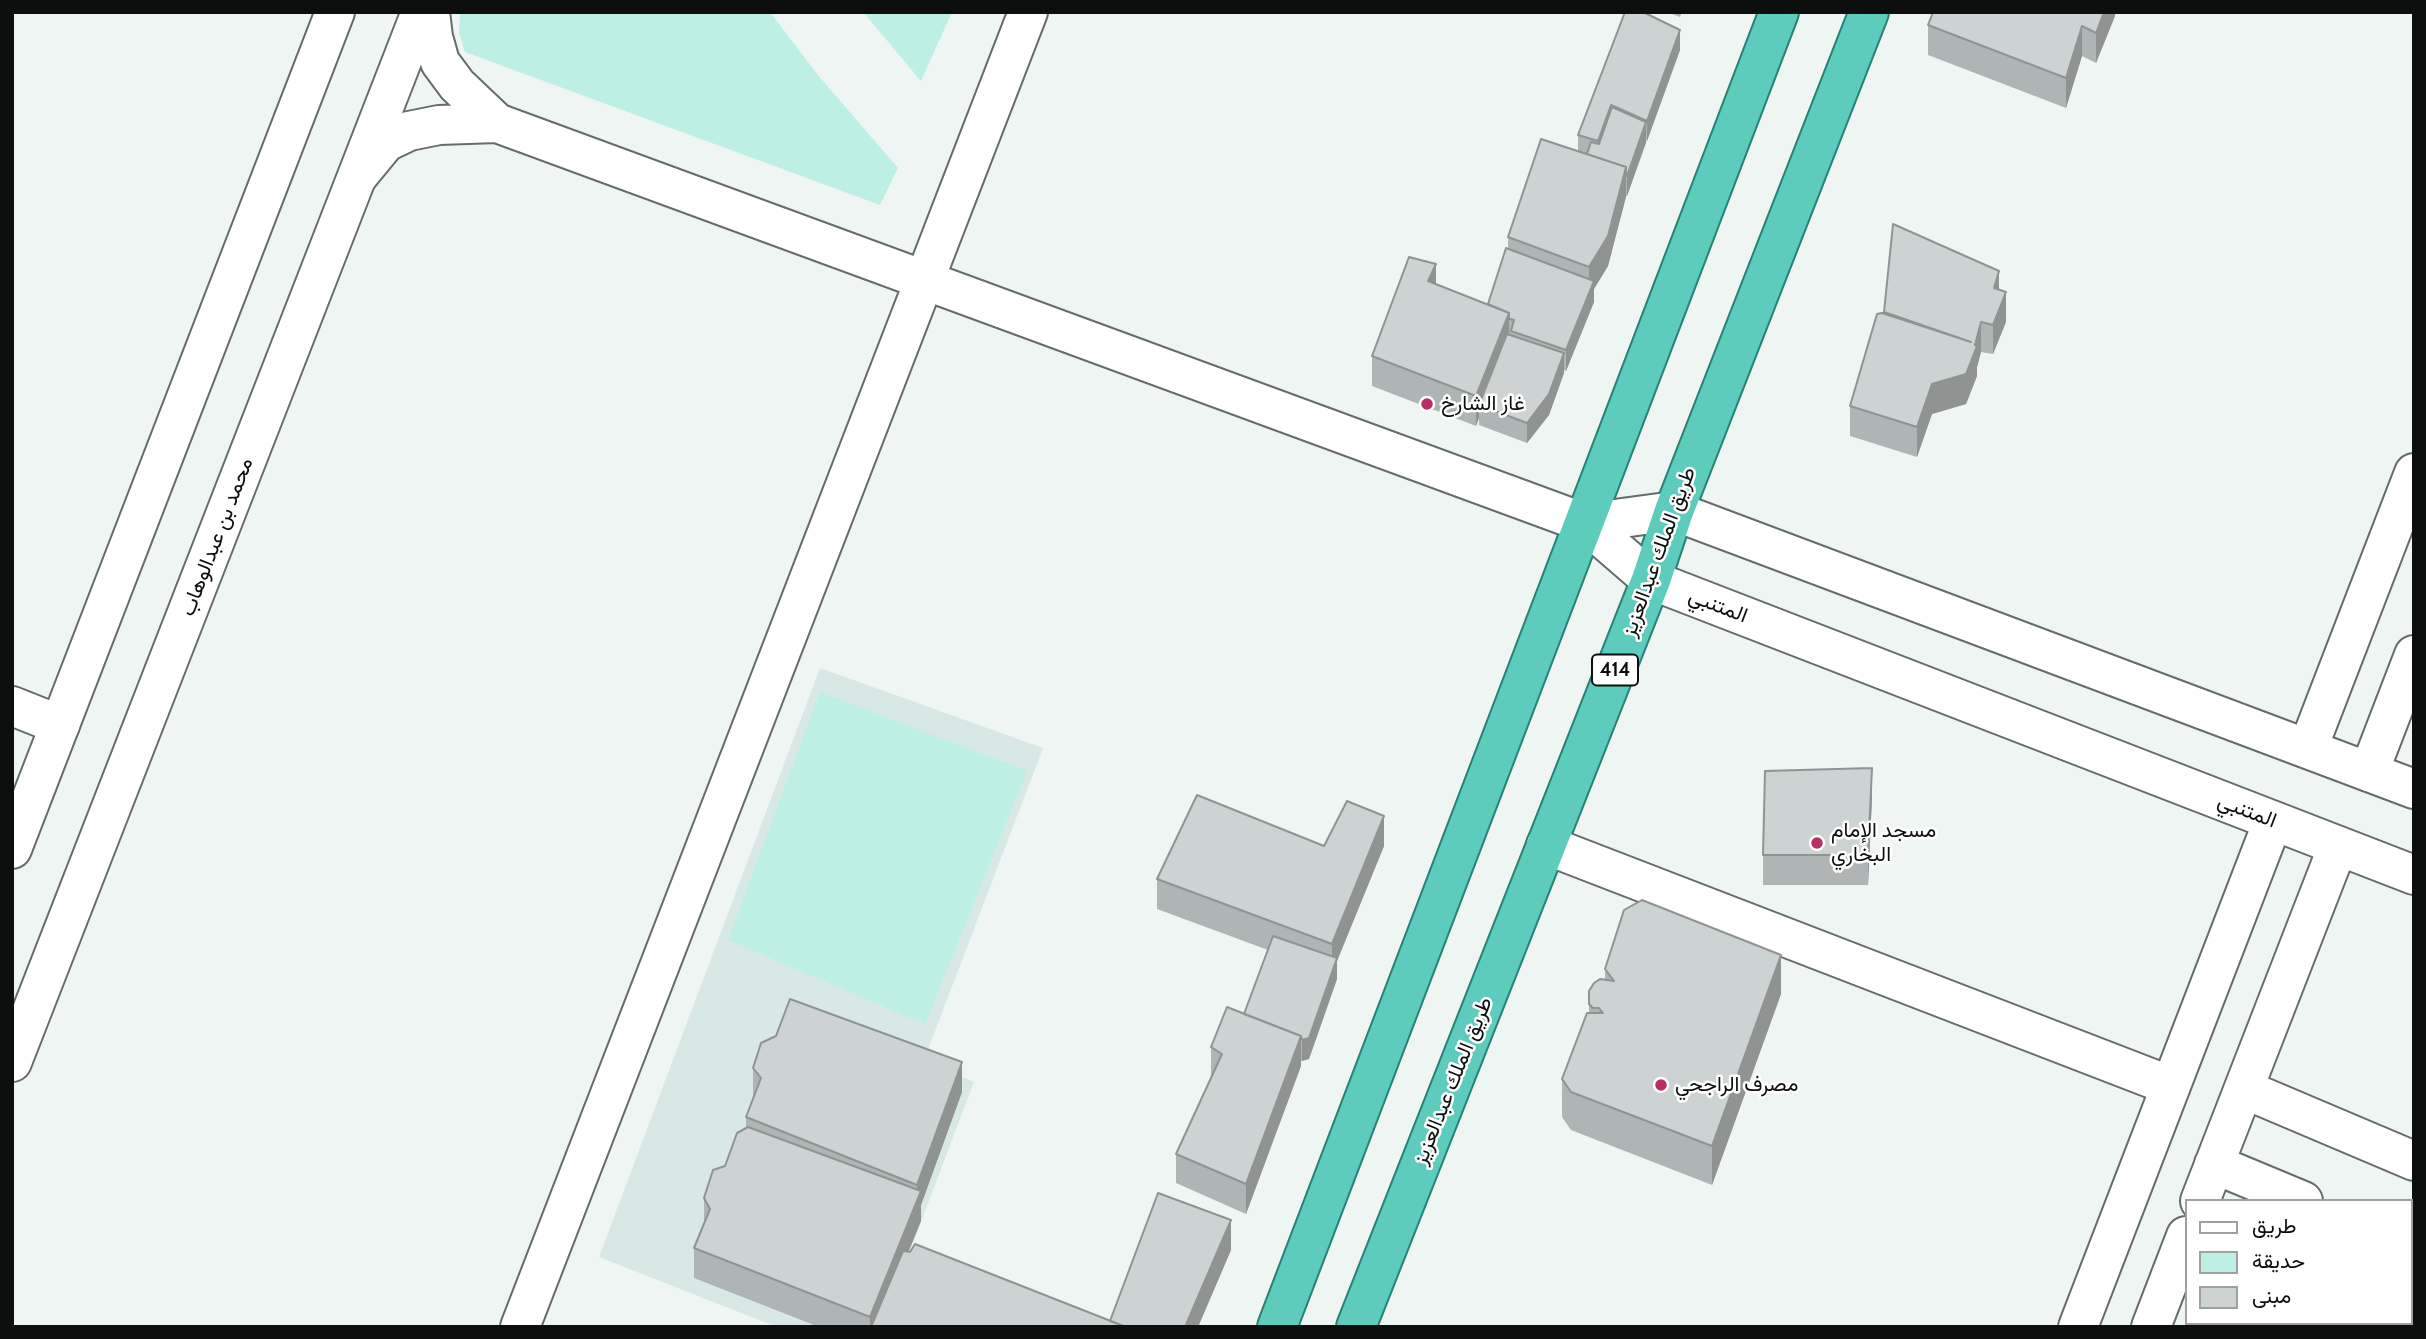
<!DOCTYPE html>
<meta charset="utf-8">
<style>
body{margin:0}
#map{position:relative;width:2426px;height:1339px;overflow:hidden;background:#eef5f3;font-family:Cabin,Vazirmatn,sans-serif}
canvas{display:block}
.frame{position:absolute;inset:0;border:14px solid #0d0f0f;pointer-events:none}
.legend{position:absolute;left:2185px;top:1199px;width:228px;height:126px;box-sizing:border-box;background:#fff;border:2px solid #9e9f9f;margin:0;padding:9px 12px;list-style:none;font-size:21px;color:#0d0f0f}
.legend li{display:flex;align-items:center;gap:14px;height:35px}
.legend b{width:35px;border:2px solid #9e9f9f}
</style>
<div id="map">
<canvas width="2426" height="1339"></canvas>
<div class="frame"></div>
<ul class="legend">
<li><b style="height:9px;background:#fff"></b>طريق</li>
<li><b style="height:19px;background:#bdefe4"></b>حديقة</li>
<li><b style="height:19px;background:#ccd3d2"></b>مبنى</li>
</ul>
</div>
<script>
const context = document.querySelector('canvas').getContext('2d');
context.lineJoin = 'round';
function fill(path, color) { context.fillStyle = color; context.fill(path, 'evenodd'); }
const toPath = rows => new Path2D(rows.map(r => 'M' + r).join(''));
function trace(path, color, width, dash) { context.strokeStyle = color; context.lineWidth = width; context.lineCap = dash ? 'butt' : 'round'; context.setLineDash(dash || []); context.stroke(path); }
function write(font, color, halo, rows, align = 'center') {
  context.font = font + ' Cabin,Vazirmatn,sans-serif'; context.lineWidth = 5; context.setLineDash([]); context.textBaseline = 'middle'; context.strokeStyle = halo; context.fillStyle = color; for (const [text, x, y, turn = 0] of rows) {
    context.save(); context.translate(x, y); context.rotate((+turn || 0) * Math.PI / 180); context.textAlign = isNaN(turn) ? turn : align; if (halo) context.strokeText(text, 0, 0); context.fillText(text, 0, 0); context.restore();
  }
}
const built = toPath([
 [820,668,1043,748,924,1060,974,1082,881,1327,777,1327,599,1257]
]);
const green = toPath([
 [460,12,770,12,817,74,898,168,880,205,465,52,459,33],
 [863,12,952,12,921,81],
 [820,692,1027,771,925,1024,728,940]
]);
const minor = toPath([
 [497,123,1585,523],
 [358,176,386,142,409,131,439,125,497,123,457,85,440,62,433,37,430,12],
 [12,706,60,725],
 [2308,748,2414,473],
 [2369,772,2414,655],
 [1546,845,2171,1086],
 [2244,1089,2414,1161],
 [2214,1164,2303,1201],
 [2200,1201,2338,846],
 [2410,1245,2414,1247],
 [520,1327,1028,12],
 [2078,1327,2273,821],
 [2151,1327,2186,1236]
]);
const tertiary = toPath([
 [1585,523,1651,580,2414,875],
 [1585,523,1674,511,2414,789],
 [12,849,335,12],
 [12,1062,421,12]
]);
const trunk = toPath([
 [1277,1327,1779,12],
 [1356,1327,1651,580,1674,511,1869,12]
]);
const wall = toPath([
 [1625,12,1680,50,1647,141,1646,141,1627,196,1626,196,1608,266,1594,289,1594,302,1566,371,1564,370,1564,373,1549,415,1527,443,1479,425,1479,418,1476,426,1372,386,1372,356,1436,284,1488,304,1508,249,1508,237,1578,151,1578,135],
 [1667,12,1682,12,1680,17],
 [2115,12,2115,16,2096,63,2082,56,2066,108,1928,55,1928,25],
 [1893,224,1999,289,2006,322,1993,354,1981,352,1977,367,1977,376,1966,404,1932,414,1917,457,1850,436,1850,406,1884,313],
 [1872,798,1868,885,1763,885,1763,855],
 [1324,846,1384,846,1337,961,1337,979,1309,1059,1301,1061,1301,1066,1246,1214,1176,1183,1176,1154,1211,1077,1211,1047,1244,1014,1268,950,1157,909,1157,879],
 [1605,969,1781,994,1712,1185,1571,1130,1562,1117,1562,1079,1589,1013,1589,991,1605,980],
 [753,1068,962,1092,921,1205,921,1221,908,1252,1110,1321,1231,1250,1198,1327,819,1327,694,1278,694,1248,704,1224,704,1198,725,1166,746,1128,746,1117,753,1098]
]);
const shadedWall = toPath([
 [2104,12,2115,12,2115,16,2096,63,2096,33],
 [2082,26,2082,56,2066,108,2066,78],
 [1680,30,1680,50,1647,141,1647,121],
 [1611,105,1611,126,1598,162,1598,141],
 [1646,122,1646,143,1627,196,1627,176],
 [1626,167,1626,197,1608,266,1594,289,1594,302,1566,371,1566,350,1589,293,1589,267],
 [1436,264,1436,294,1428,281],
 [1999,271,1999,301,1994,288],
 [2006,292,2006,322,1993,354,1993,325],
 [1509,313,1509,343,1479,405,1479,418,1476,426,1476,396],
 [1981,322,1981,352,1977,367,1977,376,1966,404,1932,414,1917,457,1917,427,1932,384,1975,345],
 [1564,353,1564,373,1549,415,1527,443,1527,423],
 [1872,768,1872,798,1868,885,1868,855],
 [1384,816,1384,846,1337,961,1337,979,1309,1059,1302,1061,1302,1040,1332,973,1332,944],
 [1781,955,1781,994,1712,1185,1712,1146],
 [1301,1036,1301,1066,1246,1214,1246,1184],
 [962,1062,962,1092,921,1205,921,1221,878,1327,870,1327,870,1317,917,1200,917,1185],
 [1231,1220,1231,1250,1198,1327,1185,1327]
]);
const building = toPath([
 [1625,12,1643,12,1680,30,1647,121,1611,105,1598,141,1578,135,1625,12],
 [1933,12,2104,12,2096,33,2082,26,2066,78,1928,25,1933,12],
 [1612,107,1646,122,1627,176,1626,175,1626,167,1587,154,1591,142,1599,144,1612,107],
 [1541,139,1626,167,1608,236,1589,267,1508,237,1541,139],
 [1893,224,1999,271,1994,288,2006,292,1993,325,1981,322,1975,345,1977,346,1966,374,1932,384,1917,427,1850,406,1877,314,1882,313,1971,342,1884,312,1893,224],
 [1506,248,1594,281,1566,350,1511,331,1514,320,1509,319,1509,313,1488,304,1506,248],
 [1409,257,1436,264,1428,281,1509,313,1476,396,1372,356,1409,257],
 [1507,334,1564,353,1549,394,1527,423,1479,405,1507,334],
 [1872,768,1868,855,1763,855,1765,771,1872,768],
 [1197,795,1324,846,1347,801,1384,816,1332,944,1157,879,1197,795],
 [1642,900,1781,955,1712,1146,1571,1092,1562,1079,1587,1013,1603,1013,1599,1008,1593,1008,1589,1004,1589,991,1594,983,1600,979,1614,981,1605,969,1624,910,1642,900],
 [1273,936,1337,958,1309,1038,1302,1040,1301,1036,1244,1014,1273,936],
 [790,999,962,1062,917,1185,746,1117,761,1078,753,1068,761,1043,776,1036,790,999],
 [1227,1007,1301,1036,1246,1184,1176,1154,1222,1054,1211,1047,1227,1007],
 [748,1127,921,1191,870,1317,694,1248,710,1209,704,1198,713,1170,725,1166,737,1133,748,1127],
 [1158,1193,1231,1220,1185,1327,1126,1327,1110,1321,1158,1193],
 [915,1244,1126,1327,871,1327,903,1251,910,1252,915,1244]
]);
const markers = [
 [1427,404,7,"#b92e67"],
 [1817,843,7,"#b92e67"],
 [1661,1085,7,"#b92e67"]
];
const shields = [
 [1615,670,46]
];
const shieldNames = [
 ["414",1615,670]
];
const poiNames = [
 ["غاز الشارخ",1441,404],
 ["مسجد الإمام",1831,831],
 ["البخاري",1831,855],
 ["مصرف الراجحي",1675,1085]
];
const streetNames = [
 ["محمد بن عبدالوهاب",217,537,-69],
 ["طريق الملك عبدالعزيز",1659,552,-70],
 ["المتنبي",1718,606,21],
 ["المتنبي",2247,811,21],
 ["طريق الملك عبدالعزيز",1453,1081,-68]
];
fill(built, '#d8e8e4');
fill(green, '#bdefe4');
trace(minor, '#666c6b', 42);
trace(tertiary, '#666c6b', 42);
trace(trunk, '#288275', 42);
trace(minor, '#fff', 38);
trace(tertiary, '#fff', 38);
trace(trunk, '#5eccbc', 38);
fill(wall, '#afb5b5');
fill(shadedWall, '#8f9493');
fill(building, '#ccd3d2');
trace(building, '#8f9493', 2);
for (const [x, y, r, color] of markers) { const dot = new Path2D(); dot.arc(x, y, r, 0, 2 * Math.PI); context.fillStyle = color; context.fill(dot); trace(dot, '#fff', 2.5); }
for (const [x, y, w] of shields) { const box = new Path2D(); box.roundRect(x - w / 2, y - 15.5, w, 31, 5); context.fillStyle = '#fff'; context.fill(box); trace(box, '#0d0f0f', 2); }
write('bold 19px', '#0d0f0f', null, shieldNames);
write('21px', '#0d0f0f', '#fff', poiNames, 'left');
write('21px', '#0d0f0f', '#fff', streetNames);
</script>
